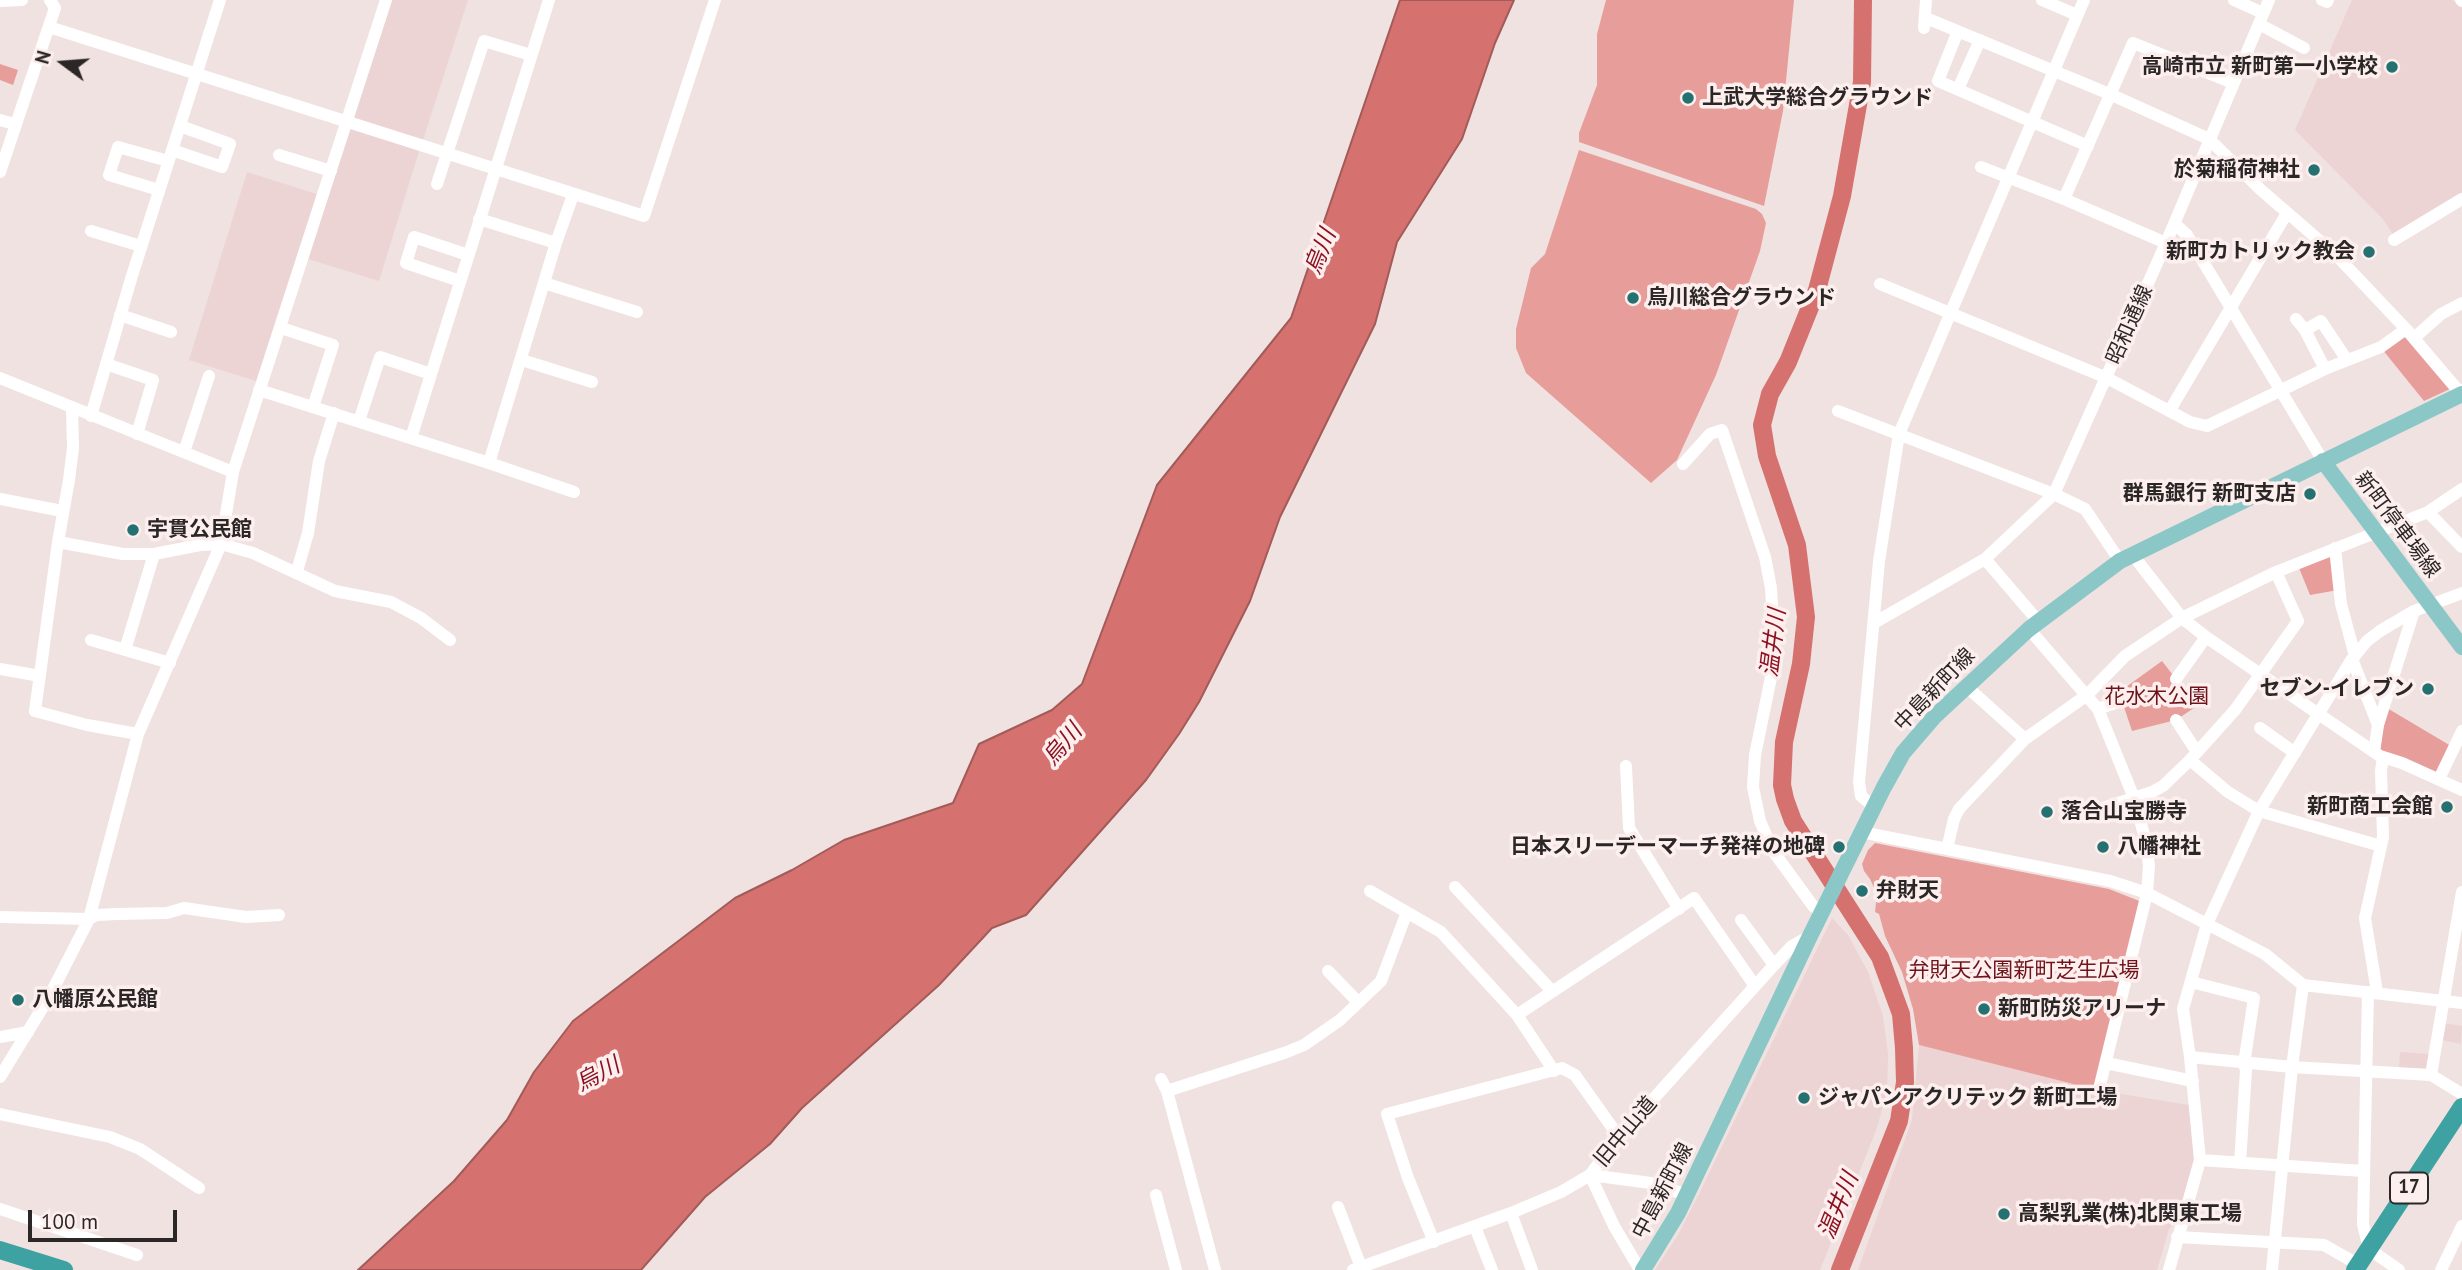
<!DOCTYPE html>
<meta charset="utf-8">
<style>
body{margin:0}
#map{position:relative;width:2462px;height:1270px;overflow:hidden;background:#f0e2e1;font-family:"PT Sans",sans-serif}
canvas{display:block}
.north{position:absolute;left:28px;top:28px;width:70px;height:70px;-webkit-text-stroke:5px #fdefee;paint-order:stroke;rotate:286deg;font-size:19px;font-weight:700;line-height:28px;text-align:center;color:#2c2727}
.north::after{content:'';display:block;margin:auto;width:24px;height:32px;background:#2c2727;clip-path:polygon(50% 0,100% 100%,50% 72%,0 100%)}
.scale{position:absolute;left:28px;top:1210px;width:149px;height:32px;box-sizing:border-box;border:4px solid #2c2727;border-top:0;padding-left:9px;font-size:21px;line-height:24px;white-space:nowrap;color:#2c2727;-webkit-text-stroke:5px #fdefee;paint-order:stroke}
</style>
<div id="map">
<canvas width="2462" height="1270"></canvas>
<div class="north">N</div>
<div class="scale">100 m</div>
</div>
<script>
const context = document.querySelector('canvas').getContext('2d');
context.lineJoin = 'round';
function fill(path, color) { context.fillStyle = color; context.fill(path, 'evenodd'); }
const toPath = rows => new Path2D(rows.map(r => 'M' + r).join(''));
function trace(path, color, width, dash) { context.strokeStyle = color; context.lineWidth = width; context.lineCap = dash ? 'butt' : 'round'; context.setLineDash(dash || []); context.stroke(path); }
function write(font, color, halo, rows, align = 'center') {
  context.font = font + ' "PT Sans","Noto Sans JP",sans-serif'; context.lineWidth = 7; context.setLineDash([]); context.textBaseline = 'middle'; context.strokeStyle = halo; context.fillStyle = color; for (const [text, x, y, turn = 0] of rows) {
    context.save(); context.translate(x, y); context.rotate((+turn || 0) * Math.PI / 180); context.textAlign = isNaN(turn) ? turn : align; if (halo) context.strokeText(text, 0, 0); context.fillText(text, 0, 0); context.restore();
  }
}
const built = toPath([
 [390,0,468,0,423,140,356,121,354,115],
 [2352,0,2451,0,2462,5,2462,197,2395,237,2382,218,2295,130],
 [349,126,420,148,379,281,308,259],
 [247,172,320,195,259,382,189,360],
 [1832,918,1848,935,1868,972,1883,1016,1888,1054,1887,1091,1877,1128,1820,1270,1655,1270,1678,1235,1701,1190],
 [2443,1023,2462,1026,2461,1044,2441,1040],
 [1919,1045,2097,1090,2189,1105,2194,1160,2181,1215,2169,1229,2157,1270,1858,1270,1912,1120],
 [2400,1052,2429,1054,2428,1068,2422,1072,2399,1070]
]);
const green = toPath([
 [1606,0,1794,0,1783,111,1764,206,1579,142,1579,133,1597,85,1597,34],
 [0,64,18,70,13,85,0,80],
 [1579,150,1756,209,1762,214,1766,223,1760,251,1716,375,1677,460,1651,483,1526,373,1516,348,1516,329,1531,268,1545,254],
 [2404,333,2450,389,2424,401,2382,349],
 [2329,555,2333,557,2338,590,2310,595,2299,568],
 [2162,661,2197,706,2176,720,2132,731,2119,692],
 [2387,708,2451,746,2438,774,2379,751],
 [1875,843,2109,889,2142,902,2097,1090,1919,1045,1913,1009,1902,972,1885,936,1879,914,1875,912,1877,894,1870,879,1864,871,1862,864,1868,850]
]);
const water = toPath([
 [1400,0,1514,0,1495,43,1462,139,1397,242,1375,324,1280,517,1250,601,1199,702,1179,734,1146,780,1026,915,992,928,939,985,802,1108,770,1144,705,1197,641,1270,358,1270,454,1181,507,1120,534,1072,573,1021,735,898,792,870,844,840,953,803,979,744,1052,710,1082,684,1157,485,1291,318,1400,0]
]);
const river = toPath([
 [1840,1270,1899,1121,1905,1082,1904,1048,1901,1014,1880,957,1793,821,1785,799,1782,785,1784,742,1801,664,1806,617,1797,545,1767,456,1762,425,1770,394,1788,362,1817,290,1842,196,1862,82,1863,0]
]);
const minor = toPath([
 [2042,0,2077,15],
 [2234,0,2263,13],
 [2322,0,2327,2,2328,0],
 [2461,0,2462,1],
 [0,1,22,0],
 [1926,18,2112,95,2209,139,2261,190,2335,254,2406,329,2456,388,2462,391],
 [2259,24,2304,48],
 [49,27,644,216,715,0],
 [1924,28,1926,0],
 [1958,31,1938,81,2088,146],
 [1958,89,1980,40],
 [0,120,15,124],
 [172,150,222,167,230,144,180,126],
 [279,155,331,171],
 [1981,167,2064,199,2166,243],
 [0,172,55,8,50,0],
 [437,184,484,41,531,55],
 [159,190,109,175,118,147,168,161],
 [2064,199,2133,43,2233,83],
 [479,219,556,243],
 [2175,224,2187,235,2323,461],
 [91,231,141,246],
 [2394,240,2462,199],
 [460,281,406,263,414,237,468,255],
 [544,283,637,312],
 [1880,284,2107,378,2190,422,2207,426,2325,369,2381,347,2406,329],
 [120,315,171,332],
 [2296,319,2305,330,2325,369],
 [281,328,333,345,313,407],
 [2305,330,2321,321,2347,360],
 [2414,338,2441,314,2462,303],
 [522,360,592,382],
 [106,364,153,380,137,434],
 [0,378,233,472],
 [259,390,489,463,556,243,573,195],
 [72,408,73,448,69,480,58,542,35,711,87,725,138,734],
 [2170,410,2287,213],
 [1838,411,2054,494,2085,509,2120,561],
 [91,416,131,279,220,0],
 [359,421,380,357,431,374],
 [411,438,549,0],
 [184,452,209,376],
 [489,463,574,492],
 [1683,464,1710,434,1722,430,1765,557,1771,588,1775,658,1755,755,1753,787,1760,821,1773,851,1813,906,1823,912],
 [0,499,62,511],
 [2428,512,2462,547],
 [58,542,123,554,154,554,200,545,221,544,253,553,335,591,391,602,421,618,450,640],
 [2335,548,2341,604,2355,656],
 [2132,554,2182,618,2206,637,2380,756,2402,763,2462,790],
 [1985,559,2038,621],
 [297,571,308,533,319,461,334,413],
 [1874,623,1985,559,2054,494,2166,243,2269,0],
 [2029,629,2098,709,2134,798,2146,842,2149,866,2147,893,2100,1085],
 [91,640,170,663],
 [125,650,154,554],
 [2352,659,2378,725,2374,752],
 [0,669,40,676],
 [2176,679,2206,637],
 [1966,686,2025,739],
 [2098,709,2123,700],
 [2176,720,2197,752],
 [2378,725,2414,611],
 [2260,728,2295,753],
 [2190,760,2228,792,2259,811,2381,846],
 [1626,766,1629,828,1679,909],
 [2439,779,2462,731],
 [1874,807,1861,796,1859,782,1879,561,1899,434,2084,0],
 [2094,811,2152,792,2163,786,2190,760,2235,710,2298,621,2276,572],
 [1861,832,2110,881,2147,893,2265,954,2303,985,2462,1003],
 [1947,849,1954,819,1959,809,2025,739,2087,695,2125,656,2182,618,2276,572,2428,512,2462,489],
 [1455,887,1552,991],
 [1370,891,1441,932,1517,1015,1554,1071],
 [0,917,89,919,96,915,117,914,167,913,184,908,246,917,279,915],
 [1741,920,1774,965],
 [1328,971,1357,1001],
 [2191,982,2254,998,2244,1064,2246,1070,2240,1163],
 [2368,992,2363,1224,2369,1249,2399,1270],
 [2377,992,2365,918,2383,837,2381,771,2383,757],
 [1517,1015,1694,898,1755,986],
 [0,1037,28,1032],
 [2190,1057,2292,1067,2431,1075,2462,1094],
 [2106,1063,2193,1081],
 [2431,1075,2462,892],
 [0,1077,49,997,89,919,138,734,221,544,233,472,386,0],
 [1161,1079,1167,1091,1215,1270],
 [1167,1091,1287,1052,1304,1045,1340,1020,1381,981,1407,912],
 [0,1114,110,1137,140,1149,199,1188],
 [2200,1160,2363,1171],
 [1156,1195,1176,1270],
 [1338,1207,1361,1267],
 [0,1209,137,1255],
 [1511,1213,1532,1270],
 [1475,1227,1492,1270],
 [2177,1237,2324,1245,2359,1265],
 [1434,1242,1408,1178,1387,1114,1562,1068,1575,1075,1619,1137],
 [1353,1270,1511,1213,1561,1192,1590,1175,1619,1137,1774,965,1792,946,1810,936],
 [1640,1270,1614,1226,1590,1175,1651,1183,1687,1195],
 [2169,1270,2200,1160,2190,1057,2183,1009,2207,924,2259,811,2352,659,2367,641,2380,631,2414,611,2462,593],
 [2272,1270,2292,1067,2303,985],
 [2441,1270,2462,1226]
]);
const major = toPath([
 [2323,461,2462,647],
 [1643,1270,1678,1213,1810,936,1884,787,1903,753,1934,717,2029,629,2120,561,2462,394]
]);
const highway = toPath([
 [0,1250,64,1270],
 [2355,1270,2462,1107]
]);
const markers = [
 [2392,67,7,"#257070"],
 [1688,98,7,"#257070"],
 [2314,170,7,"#257070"],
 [2369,252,7,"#257070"],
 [1633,298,7,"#257070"],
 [2310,494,7,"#257070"],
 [133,530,7,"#257070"],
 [2428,689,7,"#257070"],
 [2447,807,7,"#257070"],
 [2047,812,7,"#257070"],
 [1839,847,7,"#257070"],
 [2103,847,7,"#257070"],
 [1862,891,7,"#257070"],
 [18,1000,7,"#257070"],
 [1984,1009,7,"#257070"],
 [1804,1098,7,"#257070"],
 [2004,1214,7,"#257070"]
];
const shields = [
 [2409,1188,38]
];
const shieldNames = [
 ["17",2409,1188]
];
const poiNames = [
 ["高崎市立 新町第一小学校",2378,67,"right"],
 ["上武大学総合グラウンド",1702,98],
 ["於菊稲荷神社",2300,170,"right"],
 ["新町カトリック教会",2355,252,"right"],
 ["烏川総合グラウンド",1647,298],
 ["群馬銀行 新町支店",2296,494,"right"],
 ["宇貫公民館",147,530],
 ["セブン-イレブン",2414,689,"right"],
 ["新町商工会館",2433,807,"right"],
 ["落合山宝勝寺",2061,812],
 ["日本スリーデーマーチ発祥の地碑",1825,847,"right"],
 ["八幡神社",2117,847],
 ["弁財天",1876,891],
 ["八幡原公民館",32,1000],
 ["新町防災アリーナ",1998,1009],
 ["ジャパンアクリテック 新町工場",1818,1098],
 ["高梨乳業(株)北関東工場",2018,1214]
];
const streetNames = [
 ["昭和通線",2130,325,-66],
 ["新町停車場線",2397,525,53],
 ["中島新町線",1935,690,-46],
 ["旧中山道",1626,1132,-50],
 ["中島新町線",1663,1191,-62]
];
const parkNames = [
 ["花水木公園",2157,697],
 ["弁財天公園新町芝生広場",2024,971]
];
const waterNames = [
 ["烏川",1321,252,-68],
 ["温井川",1774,643,-83],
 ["烏川",1063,745,-50],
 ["烏川",598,1075,-28],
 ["温井川",1839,1206,-68]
];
fill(built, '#ebd4d3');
fill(green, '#e79e9a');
fill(water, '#d5716e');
trace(water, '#a25b59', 2);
trace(river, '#d5716e', 18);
trace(minor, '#fff', 12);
trace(major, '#8cc7c7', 16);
trace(highway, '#3fa2a2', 18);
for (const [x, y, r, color] of markers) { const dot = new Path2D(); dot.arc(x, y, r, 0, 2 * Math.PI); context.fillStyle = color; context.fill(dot); trace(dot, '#fdefee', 2.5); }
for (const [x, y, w] of shields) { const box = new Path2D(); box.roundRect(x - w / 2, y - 15.5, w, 31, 5); context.fillStyle = '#fdefee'; context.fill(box); trace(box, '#2c2727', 2); }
write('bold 19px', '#2c2727', null, shieldNames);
write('bold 21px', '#2c2727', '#fdefee', poiNames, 'left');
write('21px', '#2c2727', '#fdefee', streetNames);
write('21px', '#6f141b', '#fdefee', parkNames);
write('italic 23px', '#8c101f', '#fdefee', waterNames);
</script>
